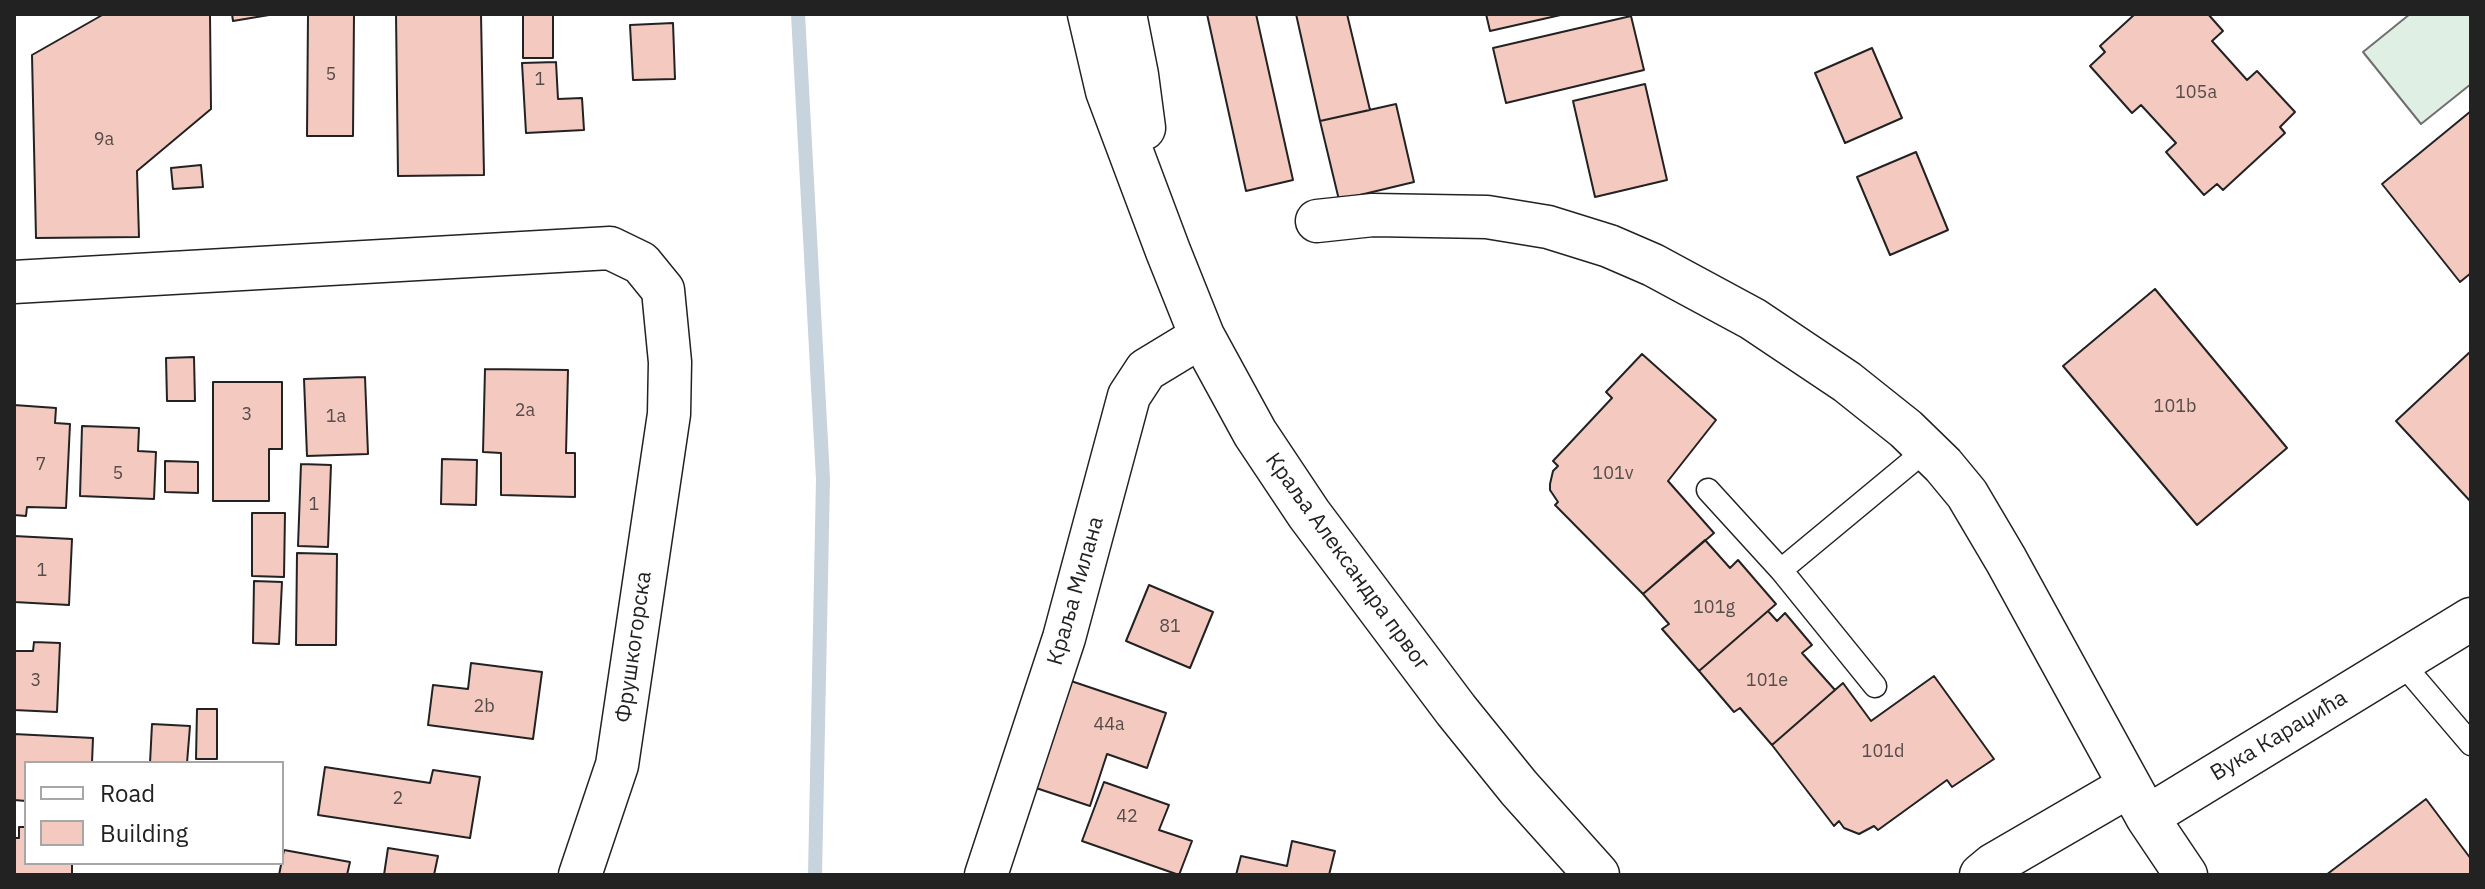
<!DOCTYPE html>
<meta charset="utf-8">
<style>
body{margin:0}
#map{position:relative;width:2485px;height:889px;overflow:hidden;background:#fff;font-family:"IBM Plex Sans",sans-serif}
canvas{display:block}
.frame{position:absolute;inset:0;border:16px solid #222;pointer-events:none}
.legend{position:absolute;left:24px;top:761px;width:260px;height:104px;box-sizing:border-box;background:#fff;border:2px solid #a7a7a7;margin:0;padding:10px 14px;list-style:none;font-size:24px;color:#222}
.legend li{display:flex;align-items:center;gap:16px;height:40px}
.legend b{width:40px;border:2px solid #a7a7a7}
</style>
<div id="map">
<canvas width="2485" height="889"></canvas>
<div class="frame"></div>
<ul class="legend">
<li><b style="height:10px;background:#fff"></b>Road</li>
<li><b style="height:22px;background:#f3c9c0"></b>Building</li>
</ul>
</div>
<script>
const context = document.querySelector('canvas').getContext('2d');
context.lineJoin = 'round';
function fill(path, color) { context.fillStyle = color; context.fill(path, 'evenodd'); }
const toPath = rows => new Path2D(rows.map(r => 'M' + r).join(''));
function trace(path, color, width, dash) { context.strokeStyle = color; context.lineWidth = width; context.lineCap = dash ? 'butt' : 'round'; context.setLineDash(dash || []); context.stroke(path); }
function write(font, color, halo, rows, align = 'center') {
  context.font = font + ' "IBM Plex Sans",sans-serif'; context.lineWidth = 6; context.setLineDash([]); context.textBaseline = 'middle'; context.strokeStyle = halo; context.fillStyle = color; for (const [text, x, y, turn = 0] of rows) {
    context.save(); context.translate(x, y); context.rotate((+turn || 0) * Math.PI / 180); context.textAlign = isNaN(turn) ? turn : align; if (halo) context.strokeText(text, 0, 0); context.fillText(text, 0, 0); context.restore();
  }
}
const green = toPath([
 [2410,14,2471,14,2471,84,2421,124,2363,52,2410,14]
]);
const stream = toPath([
 [798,14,823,479,815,875]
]);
const building = toPath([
 [104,14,210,14,211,109,137,171,139,237,36,238,32,55,104,14],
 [232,14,269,14,269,15,233,21,232,14],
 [308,14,354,14,353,136,307,136,308,14],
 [396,14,481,14,484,175,398,176,396,14],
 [523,14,553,14,553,58,523,58,523,14],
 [1207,14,1256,14,1293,180,1246,191,1207,14],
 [1296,14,1347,14,1370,110,1320,121,1296,14],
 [1486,14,1565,14,1490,31,1486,14],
 [2135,14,2208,14,2223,31,2212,41,2247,80,2257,71,2295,112,2280,127,2285,133,2223,190,2217,184,2204,195,2166,152,2176,143,2141,105,2132,113,2090,66,2105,52,2100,46,2135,14],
 [1631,16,1644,70,1506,103,1493,48,1631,16],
 [673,23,675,79,633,80,630,25,673,23],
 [1872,48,1902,118,1845,143,1815,73,1872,48],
 [556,62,558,99,582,98,584,130,526,133,522,63,556,62],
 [1645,84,1667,180,1595,197,1573,101,1645,84],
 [1396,104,1414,182,1339,200,1320,121,1396,104],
 [2471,111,2471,273,2460,282,2382,184,2471,111],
 [1916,152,1948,230,1890,255,1857,177,1916,152],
 [201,165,203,187,173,189,171,168,201,165],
 [2155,289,2287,448,2197,525,2063,366,2155,289],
 [2471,351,2471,502,2396,421,2471,351],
 [1642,354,1716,420,1668,481,1714,533,1643,594,1555,505,1558,502,1550,490,1550,484,1553,471,1558,466,1553,461,1612,398,1606,392,1642,354],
 [194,357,195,401,167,401,166,358,194,357],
 [485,369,568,370,566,453,575,453,575,497,501,495,501,453,483,452,485,369],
 [365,377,368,454,307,456,304,379,365,377],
 [213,382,282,382,282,449,269,449,269,501,213,501,213,382],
 [14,405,56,408,55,423,70,424,66,508,27,507,26,516,14,515,14,405],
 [82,426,139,428,138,451,156,452,154,499,80,496,82,426],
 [442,459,477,460,476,505,441,504,442,459],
 [165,461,198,462,198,493,165,492,165,461],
 [301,464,331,465,328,547,298,546,301,464],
 [252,513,285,513,284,577,252,576,252,513],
 [14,536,72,539,69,605,14,602,14,536],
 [1705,540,1730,568,1738,560,1776,604,1699,671,1662,629,1669,624,1643,594,1705,540],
 [297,553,337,554,336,645,296,645,297,553],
 [254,581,282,582,279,644,253,643,254,581],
 [1149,585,1213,612,1190,668,1126,641,1149,585],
 [1768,611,1777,621,1785,613,1812,645,1802,653,1835,690,1772,745,1740,708,1734,712,1699,671,1768,611],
 [34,642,60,643,57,712,14,710,14,651,33,651,34,642],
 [471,663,542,672,533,739,428,725,433,685,468,689,471,663],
 [1934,676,1994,759,1952,787,1947,780,1878,830,1874,826,1859,834,1844,828,1839,821,1834,826,1772,745,1843,683,1871,721,1934,676],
 [1071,681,1166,713,1147,768,1107,754,1090,806,1036,788,1071,681],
 [197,709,217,709,217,759,196,759,197,709],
 [152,724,190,726,187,763,150,763,152,724],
 [14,734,93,738,92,763,26,763,26,801,14,800,14,734],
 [325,767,430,783,433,770,480,777,470,838,318,815,325,767],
 [1104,782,1169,805,1159,830,1192,841,1179,875,1082,841,1104,782],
 [2426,799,2471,859,2471,875,2326,875,2426,799],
 [19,827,26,827,26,863,72,863,72,875,14,875,14,838,19,838,19,827],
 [1292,841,1335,851,1329,875,1236,875,1241,856,1287,866,1292,841],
 [388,848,438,856,434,875,384,875,388,848],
 [284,850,350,862,347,875,279,875,284,850]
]);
const service = toPath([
 [1708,490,1781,570],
 [2402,663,2471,744],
 [1875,686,1781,570,1927,449]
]);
const minor = toPath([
 [1317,221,1373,215,1487,217,1548,227,1609,246,1653,265,1753,319,1847,382,1906,429,1943,465,1967,494,2006,560,2147,817],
 [14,282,610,248,641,263,663,290,670,362,669,414,617,765,580,875],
 [986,875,1064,638,1129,396,1146,370,1202,336],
 [1981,875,1993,865,2129,786],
 [2186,875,2147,817,2471,619]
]);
const primary = toPath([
 [1090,14,1108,91,1168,251,1202,336,1255,433,1309,514,1456,710,1519,788,1597,875],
 [1124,14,1136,75,1143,128]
]);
const numberNames = [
 ["5",331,75],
 ["1",540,80],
 ["105a",2196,93],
 ["9a",104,140],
 ["101b",2175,407],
 ["2a",525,411],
 ["3",247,415],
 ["1a",336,417],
 ["7",41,465],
 ["5",118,474],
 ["101v",1613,474],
 ["1",314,505],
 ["1",42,571],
 ["101g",1714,608],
 ["81",1170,627],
 ["3",36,681],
 ["101e",1767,681],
 ["2b",484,707],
 ["44a",1109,725],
 ["101d",1883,752],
 ["2",398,799],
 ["42",1127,817]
];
const streetNames = [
 ["Краља Александра првог",1347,562,54],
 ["Краља Милана",1076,591,-74],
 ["Фрушкогорска",634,647,-82],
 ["Вука Караџића",2279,736,-31]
];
fill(green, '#e0efe3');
trace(green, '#6f6f6f', 2);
trace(stream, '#c7d3dd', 14);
fill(building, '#f3c9c0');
trace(building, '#222', 2);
trace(service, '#222', 25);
trace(minor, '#222', 45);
trace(primary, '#222', 47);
trace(service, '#fff', 22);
trace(minor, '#fff', 42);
trace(primary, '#fff', 44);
write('18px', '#564c4a', null, numberNames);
write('22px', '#222', '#fff', streetNames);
</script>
